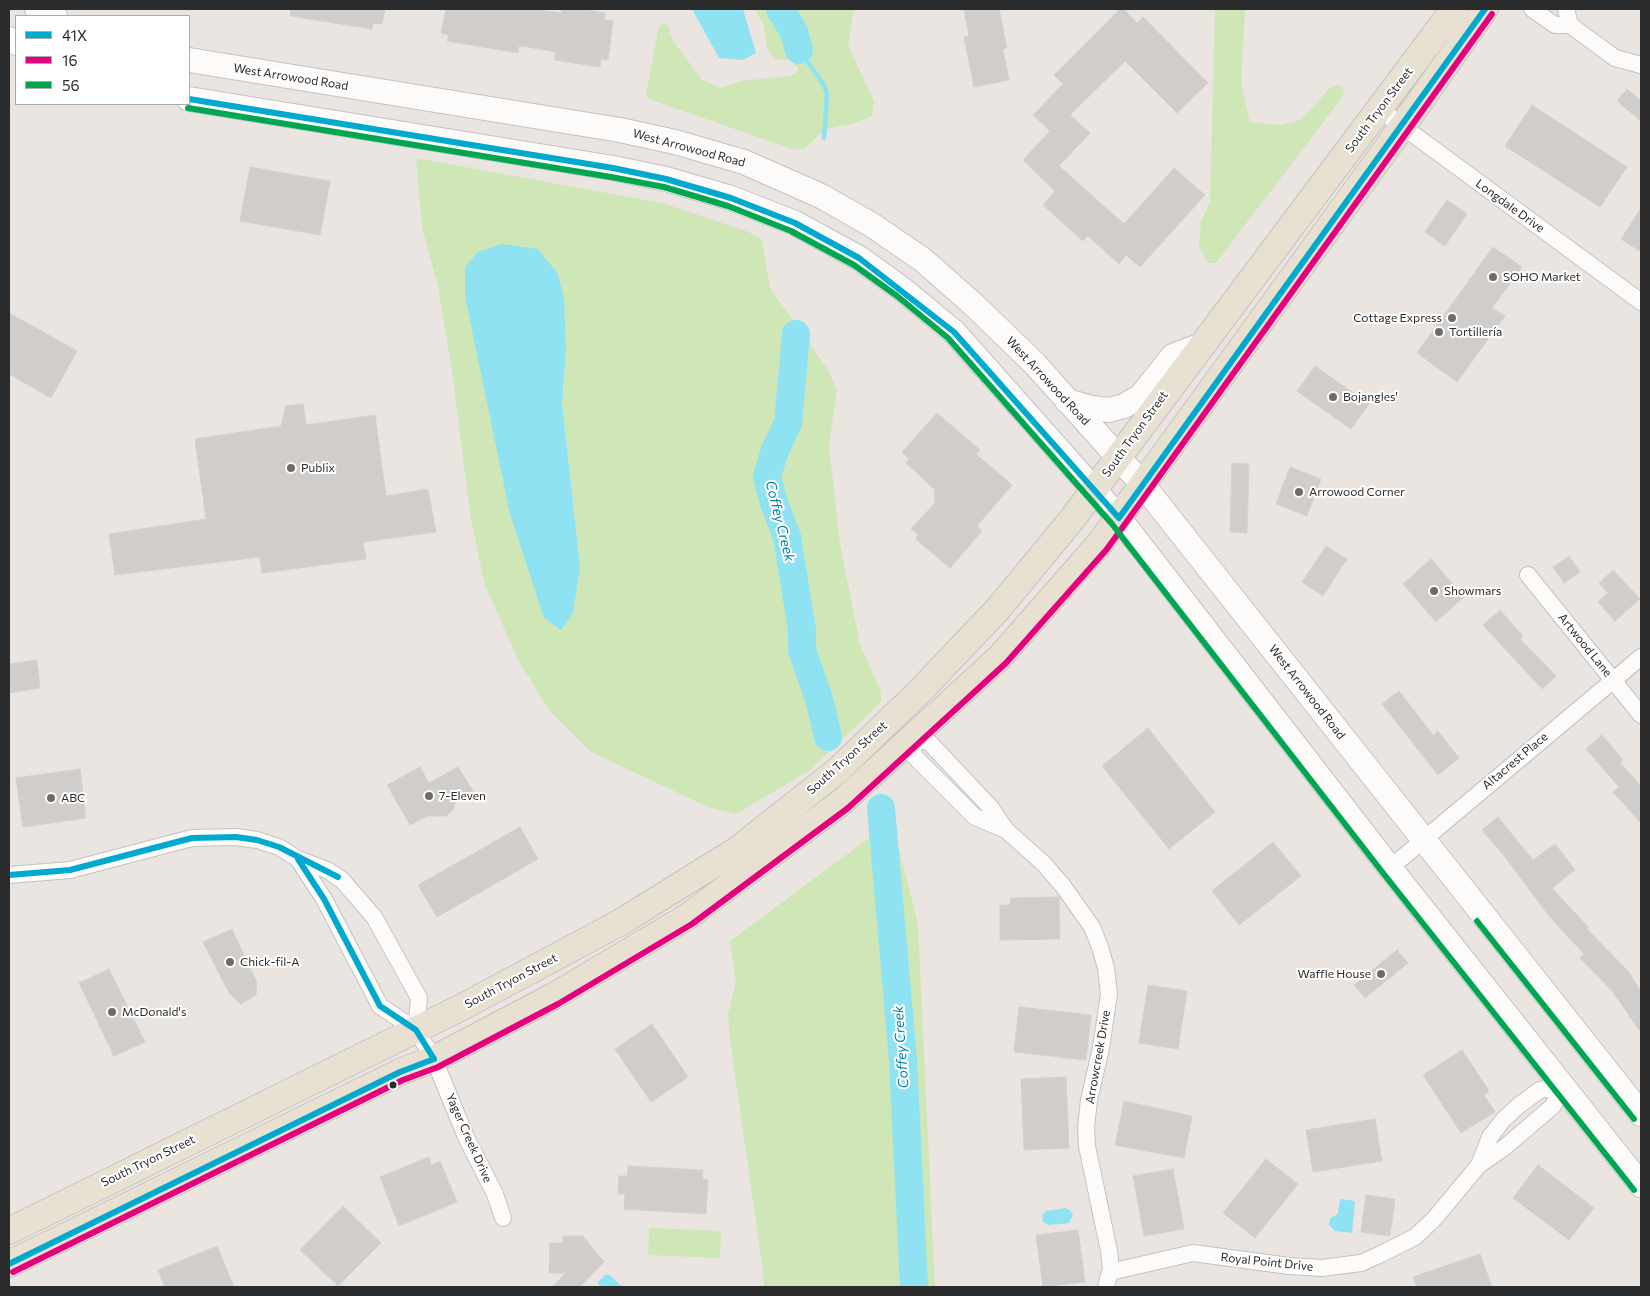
<!DOCTYPE html>
<meta charset="utf-8">
<style>
body{margin:0}
#map{position:relative;width:1650px;height:1296px;overflow:hidden;background:#eae5e0;font-family:Commissioner,sans-serif}
canvas{display:block}
.frame{position:absolute;inset:0;border:10px solid #2b2b2b;pointer-events:none}
.legend{position:absolute;left:15px;top:15px;width:175px;height:90px;box-sizing:border-box;background:#fff;border:1px solid #aaa;margin:0;padding:6px 9px;list-style:none;font-size:15px;color:#2b2b2b}
.legend li{display:flex;align-items:center;gap:10px;height:25px}
.legend b{width:25px;border:1px solid #aaa}
</style>
<div id="map">
<canvas width="1650" height="1296"></canvas>
<div class="frame"></div>
<ul class="legend">
<li><b style="height:6px;background:#00a9ce"></b>41X</li>
<li><b style="height:6px;background:#e5007d"></b>16</li>
<li><b style="height:6px;background:#00a651"></b>56</li>
</ul>
</div>
<script>
const context = document.querySelector('canvas').getContext('2d');
context.lineJoin = 'round';
function fill(path, color) { context.fillStyle = color; context.fill(path, 'evenodd'); }
const toPath = rows => new Path2D(rows.map(r => 'M' + r).join(''));
function trace(path, color, width, dash) { context.strokeStyle = color; context.lineWidth = width; context.lineCap = dash ? 'butt' : 'round'; context.setLineDash(dash || []); context.stroke(path); }
function write(font, color, halo, rows, align = 'center') {
  context.font = font + ' Commissioner,sans-serif'; context.lineWidth = 4; context.setLineDash([]); context.textBaseline = 'middle'; context.strokeStyle = halo; context.fillStyle = color; for (const [text, x, y, turn = 0] of rows) {
    context.save(); context.translate(x, y); context.rotate((+turn || 0) * Math.PI / 180); context.textAlign = isNaN(turn) ? turn : align; if (halo) context.strokeText(text, 0, 0); context.fillText(text, 0, 0); context.restore();
  }
}
const green = toPath([
 [755,9,854,9,848,45,874,101,872,116,855,123,831,128,820,134,804,149,795,150,654,101,647,97,646,93,659,26,664,23,668,26,673,41,702,80,721,88,741,81,790,76,796,73,798,68,790,60,776,59,767,50,764,26],
 [1215,9,1245,9,1241,83,1250,122,1280,125,1301,120,1330,88,1337,85,1343,87,1344,92,1341,99,1216,263,1208,263,1199,246,1201,222,1210,201],
 [416,158,662,203,749,232,762,240,770,288,828,370,837,390,829,445,840,544,860,644,881,692,881,702,810,770,736,814,708,807,591,752,549,710,517,658,484,582,470,513,452,371,438,286,422,228],
 [465,296,566,351,562,402,580,567,472,327],
 [892,821,918,924,935,1287,764,1287,763,1271,730,1040,728,1014,736,982,730,941],
 [649,1228,721,1231,720,1258,648,1255]
]);
const water = toPath([
 [692,9,743,9,756,53,743,60,719,58],
 [502,244,538,249,558,274,564,299,566,351,562,402,580,567,573,613,561,630,544,618,510,514,465,296,465,267,478,252],
 [1340,1199,1355,1201,1352,1233,1335,1231,1329,1225,1330,1218,1338,1214],
 [1066,1208,1070,1210,1073,1215,1069,1223,1048,1225,1043,1222,1042,1215,1046,1211],
 [605,1275,610,1275,622,1287,602,1287,597,1283]
]);
const stream = toPath([
 [799,50,824,85,827,94,824,138]
]);
const river = toPath([
 [780,9,794,32,799,50],
 [796,334,788,423,775,450,767,476,773,500,787,537,802,630,802,650,820,702,828,737],
 [881,808,903,1060,914,1287]
]);
const building = toPath([
 [291,9,385,9,382,24,373,23,372,29,290,16,291,9],
 [446,9,534,9,561,13,562,9,580,9,605,13,604,20,613,21,608,60,601,59,600,67,554,60,556,52,528,47,519,46,518,53,447,41,449,35,441,33,446,9],
 [964,9,999,9,1007,48,1003,49,1009,80,974,87,964,37,969,36,964,9],
 [1120,9,1124,9,1137,23,1143,17,1208,83,1177,113,1125,61,1070,115,1090,133,1059,166,1124,224,1174,168,1205,195,1140,267,1126,255,1119,264,1088,236,1083,241,1043,205,1055,191,1023,160,1050,131,1033,115,1063,84,1054,75,1120,9],
 [1627,89,1641,101,1641,121,1617,101,1627,89],
 [1532,105,1627,167,1600,207,1505,146,1532,105],
 [250,167,330,181,320,235,240,221,250,167],
 [1447,200,1467,214,1445,246,1425,232,1447,200],
 [1641,208,1641,252,1621,239,1641,208],
 [1493,247,1522,267,1492,308,1505,316,1457,382,1417,353,1493,247],
 [9,313,77,351,51,398,9,374,9,313],
 [1315,366,1369,404,1351,429,1297,391,1315,366],
 [303,404,306,425,375,415,386,496,428,489,436,532,363,542,366,559,262,573,260,557,115,575,109,534,206,519,195,439,281,426,286,406,303,404],
 [937,413,980,450,976,454,1012,485,977,526,982,531,950,568,916,539,918,534,911,529,935,503,934,489,906,463,909,459,902,452,937,413],
 [1232,463,1249,464,1247,533,1230,532,1232,463],
 [1290,467,1321,479,1307,516,1276,504,1290,467],
 [1326,546,1347,559,1323,596,1302,582,1326,546],
 [1569,556,1580,572,1564,583,1553,567,1569,556],
 [1431,559,1464,597,1436,622,1403,584,1431,559],
 [1613,570,1640,599,1615,621,1598,602,1608,593,1599,583,1613,570],
 [1500,610,1523,636,1520,639,1556,676,1542,689,1483,625,1500,610],
 [37,660,40,688,9,693,9,664,37,660],
 [1399,691,1433,735,1438,731,1459,758,1438,775,1382,704,1399,691],
 [1148,728,1215,812,1169,849,1102,766,1148,728],
 [1602,735,1623,760,1620,763,1641,786,1641,823,1613,792,1619,787,1586,749,1602,735],
 [420,767,429,783,458,767,473,791,456,801,453,810,446,816,428,816,410,825,387,785,420,767],
 [80,769,86,818,23,827,16,778,80,769],
 [1498,817,1533,860,1555,844,1575,870,1552,888,1589,928,1587,929,1628,971,1641,992,1641,1033,1613,992,1580,958,1584,954,1549,916,1505,857,1482,830,1498,817],
 [520,827,538,859,437,917,418,885,520,827],
 [1273,842,1301,876,1239,925,1212,891,1273,842],
 [1059,897,1060,939,1000,940,1000,905,1010,905,1010,898,1059,897],
 [232,929,257,983,256,995,241,1004,229,993,203,942,232,929],
 [1397,950,1408,963,1365,998,1354,985,1397,950],
 [109,969,145,1042,114,1056,79,983,109,969],
 [1148,985,1187,991,1178,1049,1139,1043,1148,985],
 [1019,1007,1091,1015,1086,1060,1014,1052,1019,1007],
 [652,1024,688,1077,651,1102,615,1049,652,1024],
 [1462,1050,1489,1091,1484,1095,1495,1112,1461,1133,1423,1075,1462,1050],
 [1066,1077,1069,1148,1024,1150,1021,1079,1066,1077],
 [1124,1101,1192,1116,1184,1158,1115,1145,1124,1101],
 [1375,1119,1382,1161,1313,1172,1306,1130,1375,1119],
 [429,1157,431,1165,440,1161,457,1202,399,1226,380,1177,429,1157],
 [1266,1159,1298,1184,1255,1238,1223,1213,1266,1159],
 [1538,1165,1594,1208,1569,1240,1513,1198,1538,1165],
 [628,1166,703,1170,702,1179,708,1180,706,1214,624,1209,625,1194,618,1194,619,1176,627,1176,628,1166],
 [1173,1169,1184,1229,1144,1236,1133,1176,1173,1169],
 [1366,1195,1395,1199,1390,1236,1361,1232,1366,1195],
 [343,1206,381,1243,338,1286,300,1250,343,1206],
 [1078,1230,1085,1282,1043,1287,1036,1235,1078,1230],
 [563,1236,583,1236,604,1262,580,1287,552,1287,566,1273,549,1273,550,1243,562,1243,563,1236],
 [217,1246,234,1287,165,1287,158,1270,217,1246],
 [1480,1254,1492,1287,1417,1287,1413,1277,1480,1254]
]);
const minor = toPath([
 [1532,9,1555,25,1570,25,1615,58,1641,65],
 [1566,9,1570,25],
 [1379,109,1641,302],
 [1528,575,1641,715],
 [1006,830,975,817,914,756,912,737,930,743,991,808,1006,830,1044,864,1063,886,1092,927,1100,947,1106,968,1109,994,1101,1048,1089,1100,1086,1127,1087,1146,1109,1251,1111,1268,1106,1287],
 [298,859,324,899,380,1006,416,1030,434,1059,466,1137,495,1194,503,1218],
 [1390,868,1641,657],
 [9,875,70,870,192,838,236,837,257,840,279,847,298,859,327,870,342,880,374,917,419,998,416,1030],
 [1479,1165,1505,1147,1553,1106,1561,1087],
 [1110,1272,1193,1253,1289,1266,1322,1268,1361,1263,1379,1255,1415,1237,1435,1218,1479,1165,1490,1137,1503,1120,1518,1106,1540,1090,1561,1087]
]);
const secondary = toPath([
 [37,9,55,16],
 [9,39,16,43],
 [189,60,620,130,675,142,744,162,821,196,872,225,923,260,974,305,1035,364,1143,485,1641,1114],
 [189,99,613,168,666,179,731,198,795,223,859,258,902,289,954,332,1119,518,1390,868,1641,1185],
 [1067,401,1092,408,1109,410,1124,406,1141,396,1173,356,1202,345]
]);
const primary = toPath([
 [9,1231,464,1006,621,922,737,850,838,770,921,690,998,609,1073,518,1454,9],
 [9,1264,400,1072,434,1059,554,996,687,917,842,802,1000,657,1100,543,1402,127,1485,9]
]);
const bus1 = toPath([
 [189,99,613,168,666,179,731,198,795,223,859,258,954,332,1119,518,1485,9],
 [9,875,70,870,192,838,236,837,257,840,279,847,338,877],
 [9,1264,400,1072,434,1059,416,1030,380,1006,324,899,298,859]
]);
const bus2 = toPath([
 [13,1272,403,1080,438,1067,558,1004,692,924,848,808,1006,663,1107,549,1492,14]
]);
const bus3 = toPath([
 [188,108,611,177,664,187,728,206,791,231,854,265,897,296,948,338,1112,524,1383,873,1634,1190],
 [1477,921,1634,1119]
]);
const markers = [
 [1493,277,5,"#6e6c6a"],
 [1452,318,5,"#6e6c6a"],
 [1439,332,5,"#6e6c6a"],
 [1333,397,5,"#6e6c6a"],
 [291,468,5,"#6e6c6a"],
 [1299,492,5,"#6e6c6a"],
 [1434,591,5,"#6e6c6a"],
 [429,796,5,"#6e6c6a"],
 [51,798,5,"#6e6c6a"],
 [230,962,5,"#6e6c6a"],
 [1381,974,5,"#6e6c6a"],
 [112,1012,5,"#6e6c6a"],
 [393,1085,4.5,"#2b2b2b"]
];
const streetNames = [
 ["West Arrowood Road",291,77,9],
 ["South Tryon Street",1379,110,-53],
 ["West Arrowood Road",689,148,15],
 ["Longdale Drive",1510,206,36],
 ["West Arrowood Road",1048,381,47],
 ["South Tryon Street",1135,434,-54],
 ["Artwood Lane",1585,645,51],
 ["West Arrowood Road",1307,692,52],
 ["South Tryon Street",847,758,-42],
 ["Altacrest Place",1515,761,-40],
 ["South Tryon Street",511,981,-28],
 ["Arrowcreek Drive",1098,1057,-80],
 ["Yager Creek Drive",469,1138,66],
 ["South Tryon Street",148,1161,-26],
 ["Royal Point Drive",1267,1262,6]
];
const poiNames = [
 ["SOHO Market",1503,277],
 ["Cottage Express",1442,318,"right"],
 ["Tortillería",1449,332],
 ["Bojangles'",1343,397],
 ["Publix",301,468],
 ["Arrowood Corner",1309,492],
 ["Showmars",1444,591],
 ["7-Eleven",439,796],
 ["ABC",61,798],
 ["Chick-fil-A",240,962],
 ["Waffle House",1371,974,"right"],
 ["McDonald's",122,1012]
];
const waterNames = [
 ["Coffey Creek",780,521,76],
 ["Coffey Creek",901,1047,-94]
];
fill(green, '#cfe7b6');
fill(water, '#8ee2f1');
trace(stream, '#8ee2f1', 4.5);
trace(river, '#8ee2f1', 28);
fill(building, '#d0cdca');
trace(building, '#d5d1cc', 1);
trace(minor, '#c3c2c2', 18);
trace(secondary, '#c3c2c2', 26);
trace(primary, '#c5c3c1', 28);
trace(minor, '#fcfbfa', 16);
trace(secondary, '#fcfbfa', 24);
trace(primary, '#e8e1d2', 26);
trace(bus1, '#00a9ce', 6);
trace(bus2, '#e5007d', 6);
trace(bus3, '#00a651', 6);
for (const [x, y, r, color] of markers) { const dot = new Path2D(); dot.arc(x, y, r, 0, 2 * Math.PI); context.fillStyle = color; context.fill(dot); trace(dot, '#fff', 2); }
write('12px', '#2b2b2b', '#fff', streetNames);
write('12px', '#2b2b2b', '#fff', poiNames, 'left');
write('italic 14px', '#037fa7', '#fff', waterNames);
</script>
